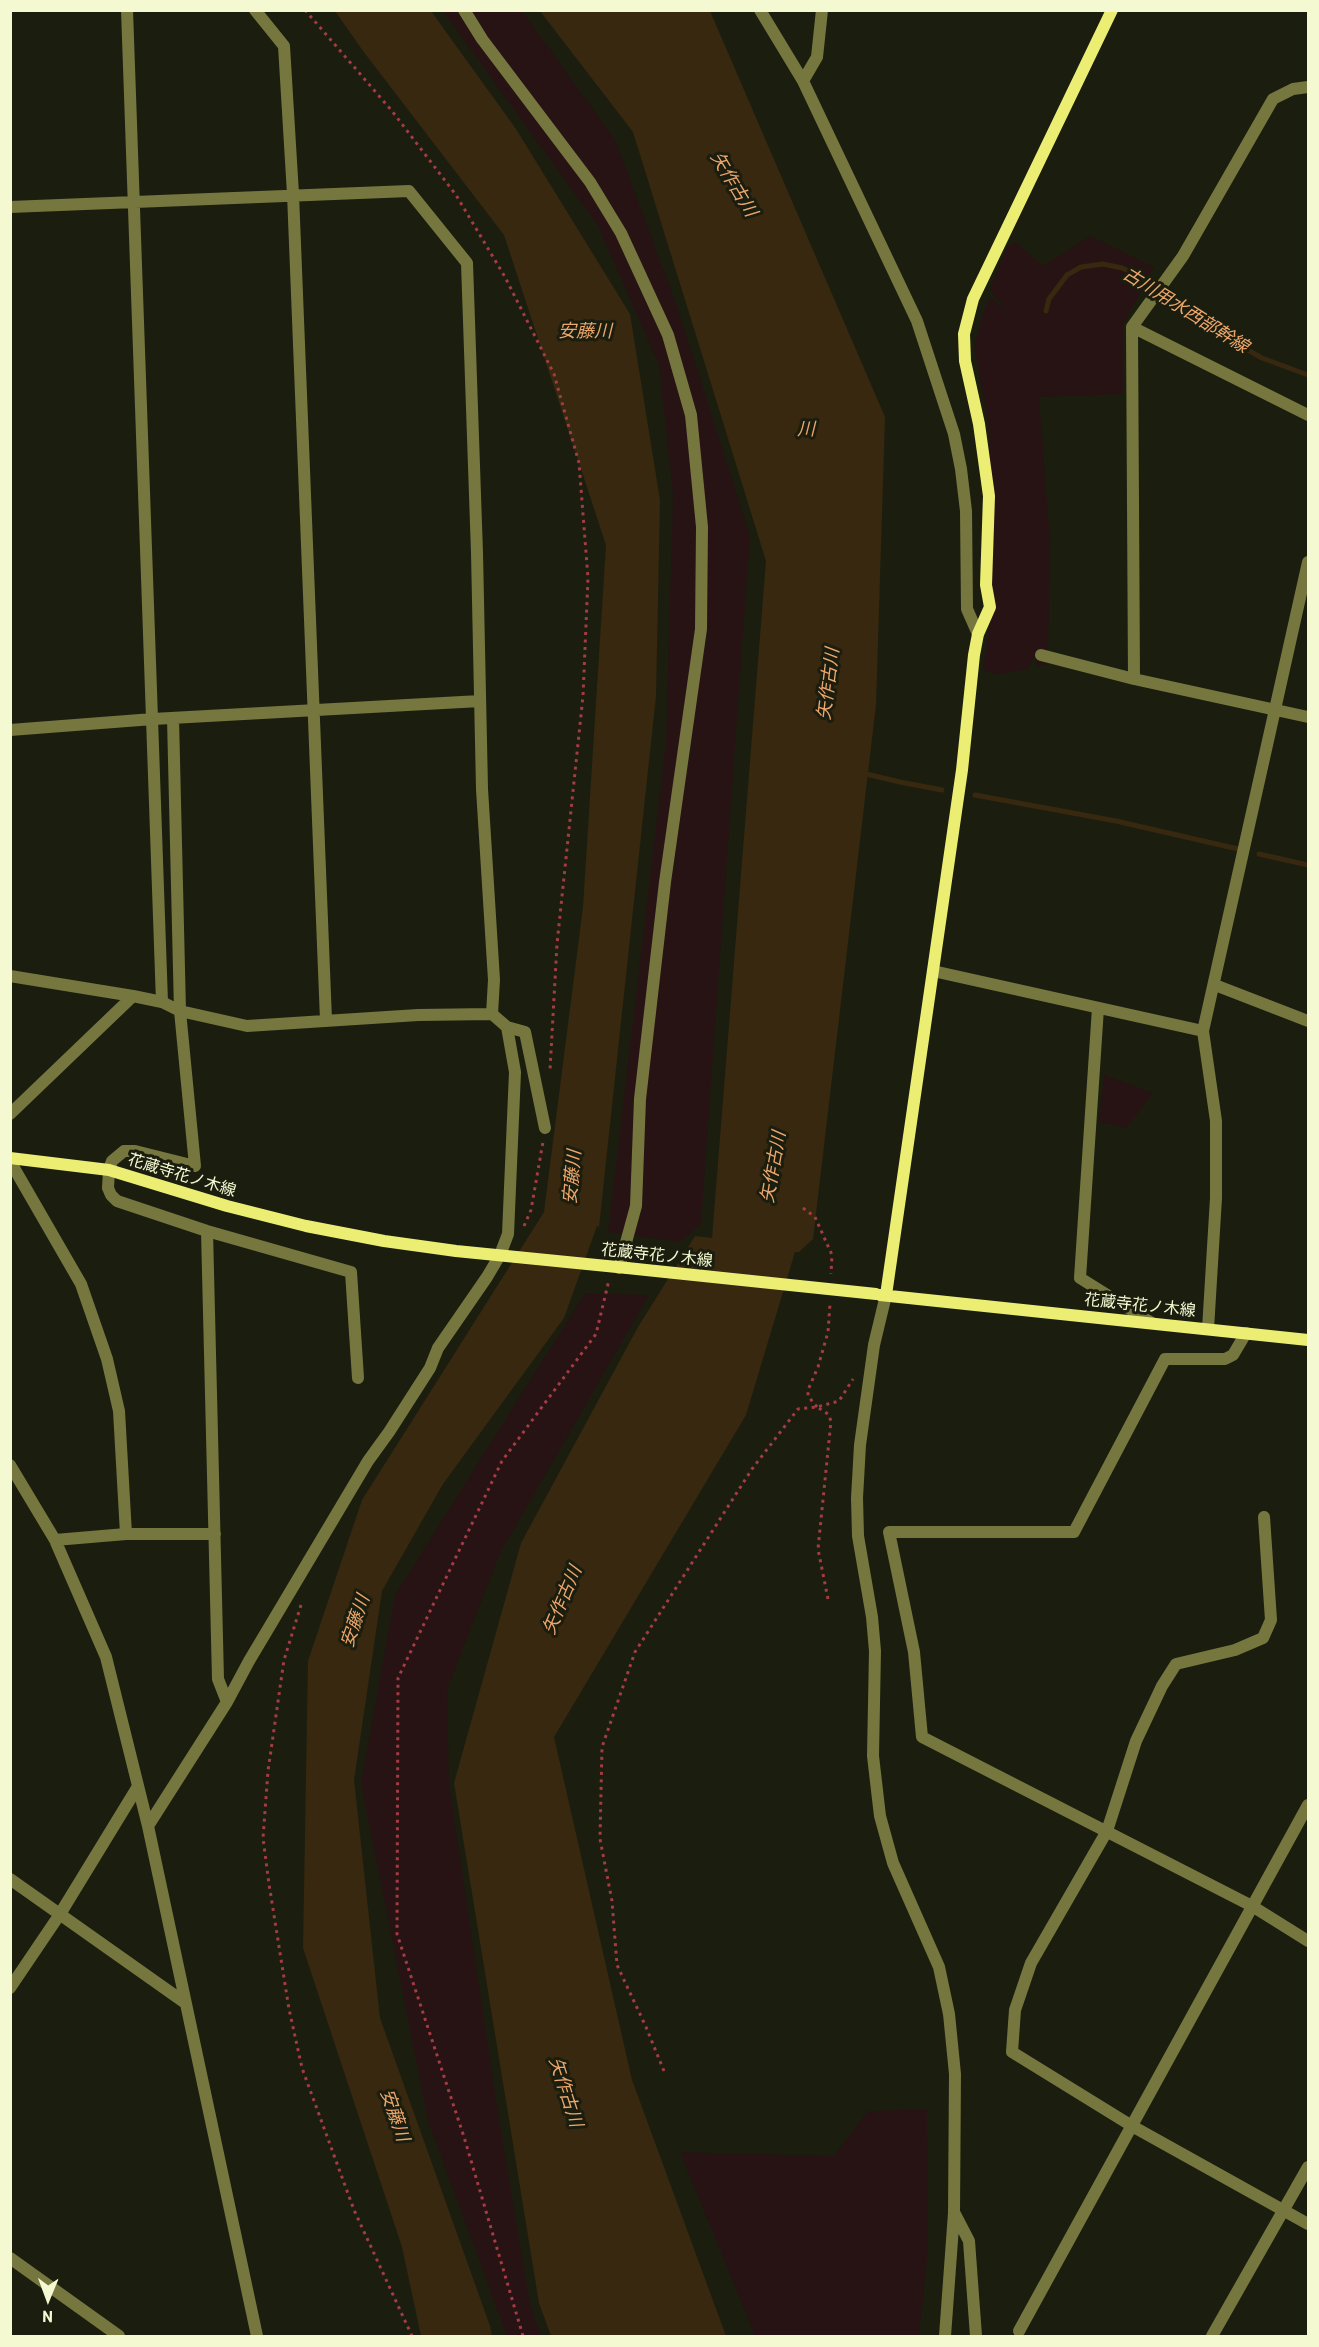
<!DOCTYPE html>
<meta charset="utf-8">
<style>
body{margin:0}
#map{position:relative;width:1319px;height:2347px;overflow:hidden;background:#1b1e0f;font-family:Barlow,sans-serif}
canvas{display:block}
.frame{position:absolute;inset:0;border:12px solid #f5f9d1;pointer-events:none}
.north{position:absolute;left:18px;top:2269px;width:60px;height:60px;-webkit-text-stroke:4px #1b1e0f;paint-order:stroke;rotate:181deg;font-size:16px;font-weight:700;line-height:24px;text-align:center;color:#f5f9d1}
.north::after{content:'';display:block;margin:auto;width:21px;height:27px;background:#f5f9d1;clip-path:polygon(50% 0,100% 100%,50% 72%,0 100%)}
</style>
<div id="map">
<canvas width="1319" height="2347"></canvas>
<div class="frame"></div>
<div class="north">N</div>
</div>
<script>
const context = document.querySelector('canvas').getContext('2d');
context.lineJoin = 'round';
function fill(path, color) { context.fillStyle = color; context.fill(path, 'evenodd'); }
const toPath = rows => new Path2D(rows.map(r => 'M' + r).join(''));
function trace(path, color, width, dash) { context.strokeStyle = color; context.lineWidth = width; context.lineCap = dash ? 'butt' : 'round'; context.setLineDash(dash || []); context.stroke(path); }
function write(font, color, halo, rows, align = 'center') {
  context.font = font + ' Barlow,"Noto Sans JP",sans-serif'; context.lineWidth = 6; context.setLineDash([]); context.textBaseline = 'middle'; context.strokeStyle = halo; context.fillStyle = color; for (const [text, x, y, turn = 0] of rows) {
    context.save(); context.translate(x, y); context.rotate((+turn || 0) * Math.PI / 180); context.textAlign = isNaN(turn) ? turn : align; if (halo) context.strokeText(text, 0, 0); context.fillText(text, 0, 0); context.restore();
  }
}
const green = toPath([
 [443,11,522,11,616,141,679,312,750,536,701,1224,680,1242,608,1232,666,742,673,495,659,365,598,226],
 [1090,236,1154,267,1123,325,1123,394,1039,397,1050,539,1048,664,1037,666,1035,655,1028,669,997,675,983,669,989,627,993,543,988,425,974,346,984,310,991,297,1009,315,990,289,1007,246,1015,242,1043,266],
 [1104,1075,1153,1093,1126,1128,1099,1122],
 [585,1293,649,1295,499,1555,447,1690,449,1783,497,2106,530,2304,541,2336,507,2336,428,2121,361,1783,395,1595],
 [927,2109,928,2249,919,2336,755,2336,680,2152,834,2156,868,2111]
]);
const water = toPath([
 [335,11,431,11,516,129,630,314,660,500,656,696,599,1227,597,1226,564,1318,443,1484,382,1591,354,1780,380,2018,490,2326,492,2336,421,2336,402,2247,303,1948,308,1661,362,1500,544,1212,583,907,606,545,504,235,363,51],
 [540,11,710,11,885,417,876,705,813,1239,799,1252,795,1252,746,1415,554,1737,632,2080,726,2336,551,2336,539,2303,454,1783,521,1543,638,1327,695,1236,712,1238,766,561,633,132]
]);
const stream = toPath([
 [1046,311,1049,299,1067,275,1081,267,1103,264,1122,268,1143,278,1200,323,1262,358,1308,375],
 [862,773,900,782,942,790],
 [975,795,1116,821,1238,849],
 [1259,854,1308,865]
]);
const path = toPath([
 [305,10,392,111,456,195,505,277,554,374,579,463,588,578,583,696,557,944,550,1070],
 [803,1208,815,1217,832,1255,831,1274],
 [524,1226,531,1210,543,1142],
 [817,1407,808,1396,808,1390,818,1367,828,1332,830,1304],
 [828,1599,818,1549,831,1421,828,1414,817,1407,839,1401,853,1379],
 [301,1605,284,1660,268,1771,263,1838,269,1884,289,2009,302,2068,354,2210,412,2336],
 [664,2071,646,2027,617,1965,612,1901,600,1839,602,1747,635,1652,752,1469,798,1409,817,1407],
 [523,2336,464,2137,397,1934,398,1678,502,1461,596,1334,609,1280]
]);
const street = toPath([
 [127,10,162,1002],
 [255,10,284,46,293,194,326,1020],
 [464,10,482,39,590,182,621,233,668,335,691,415,702,527,701,629,665,882,640,1099,636,1206,619,1268],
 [760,10,803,81,917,321,954,434,961,469,966,511,967,609,978,634],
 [803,81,817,57,822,10],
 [10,207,409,191,467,263,477,553,482,789,494,980,492,1014],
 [1132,327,1308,415],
 [1041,655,1134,679,1308,717],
 [1134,679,1132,327,1183,256,1273,99,1293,89,1308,87],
 [173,718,180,1011,195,1166,135,1151,124,1151,112,1161,109,1170,108,1188,111,1195,117,1201,207,1231,351,1272,358,1378],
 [10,730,153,719,480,701],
 [933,971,1203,1031],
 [10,976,133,996,162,1002,180,1011,247,1026,418,1015,492,1014,507,1027,515,1072,508,1234,500,1255,487,1277,438,1348,430,1368,389,1432,368,1461,249,1661,227,1702,148,1826],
 [1215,985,1308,1021],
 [1098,1008,1080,1278,1152,1323],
 [507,1027,525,1032,545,1128],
 [10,1114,133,996],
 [10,1161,81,1284,107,1359,119,1411,126,1534],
 [207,1231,218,1679,227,1702],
 [886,1295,874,1345,860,1445,857,1498,858,1536,872,1617,875,1651,873,1756,880,1816,893,1863,939,1967,949,2014,955,2074,954,2213,945,2336],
 [1208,1329,1216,1198,1216,1121,1203,1031,1308,562],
 [1246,1333,1233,1355,1225,1359,1165,1359,1074,1532,889,1532,914,1652,922,1737,1252,1906,1308,1941],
 [10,1465,55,1540,106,1657,148,1826,257,2336],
 [1264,1517,1271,1620,1263,1638,1235,1650,1176,1664,1162,1686,1136,1741,1107,1831,1031,1963,1015,2010,1012,2052,1132,2126,1308,2224],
 [55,1540,126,1534,215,1534],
 [10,1879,184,2002],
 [10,1988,60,1914,137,1788],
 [955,2214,969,2241,976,2336],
 [10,2258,119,2336],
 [1019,2331,1308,1805],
 [1212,2336,1308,2167]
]);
const secondary = toPath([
 [10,1158,109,1170,227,1206,306,1226,384,1241,456,1251,627,1268],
 [880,1295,1308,1340],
 [886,1295,962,770,974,655,978,634,990,607,986,585,989,496,979,424,965,361,964,334,973,299,1112,10]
]);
const secondaryBridge = toPath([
 [627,1268,876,1294]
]);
const streetNames = [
 ["花蔵寺花ノ木線",182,1175,17],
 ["花蔵寺花ノ木線",657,1255,6],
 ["花蔵寺花ノ木線",1140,1305,6]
];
const waterNames = [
 ["矢作古川",734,184,59],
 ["古川用水西部幹線",1186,310,32],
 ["安藤川",585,331],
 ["川",806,429],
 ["矢作古川",828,684,-83],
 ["矢作古川",773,1167,-80],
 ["安藤川",572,1177,-85],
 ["矢作古川",562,1600,-67],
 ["安藤川",355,1621,-71],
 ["矢作古川",566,2092,72],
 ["安藤川",395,2115,71]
];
fill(green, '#271313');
fill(water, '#37280f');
trace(stream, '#37280f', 5);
trace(path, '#a33c43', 3, [3, 4.5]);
trace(street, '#76773f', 12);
trace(secondary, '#ecee74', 12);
trace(secondaryBridge, '#ecee74', 12);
write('16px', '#f5f9d1', '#1b1e0f', streetNames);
write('italic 18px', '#eda66c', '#1b1e0f', waterNames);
</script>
